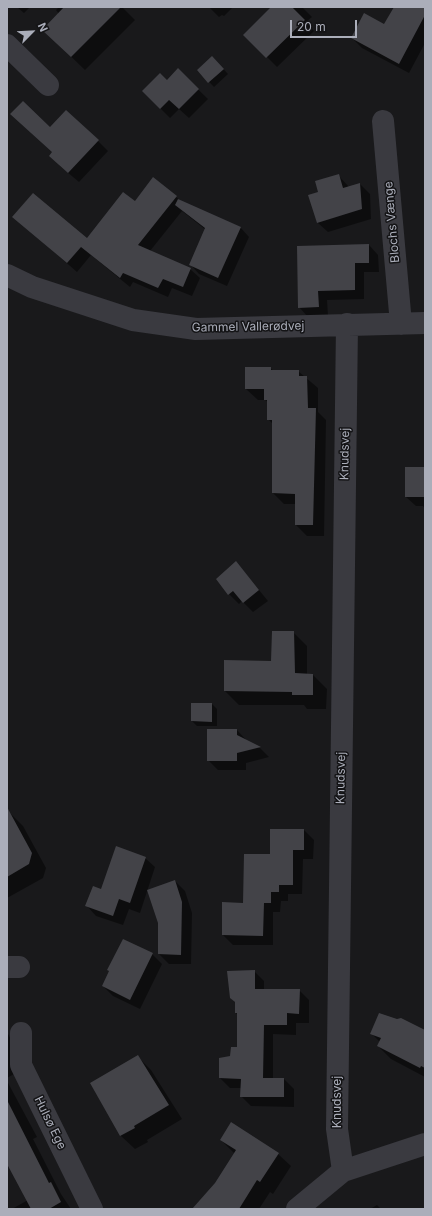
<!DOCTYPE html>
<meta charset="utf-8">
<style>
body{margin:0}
#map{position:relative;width:432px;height:1216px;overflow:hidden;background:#19191b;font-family:Inter,sans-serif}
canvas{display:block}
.frame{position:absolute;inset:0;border:8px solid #abaeba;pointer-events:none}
.north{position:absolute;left:12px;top:12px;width:40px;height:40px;-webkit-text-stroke:3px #141416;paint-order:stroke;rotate:66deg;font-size:11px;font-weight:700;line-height:16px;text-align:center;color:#abaeba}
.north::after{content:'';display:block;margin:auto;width:14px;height:18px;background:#abaeba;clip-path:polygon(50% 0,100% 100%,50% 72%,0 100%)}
.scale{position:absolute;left:290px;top:20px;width:67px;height:18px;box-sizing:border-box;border:2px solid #abaeba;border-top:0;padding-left:5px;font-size:12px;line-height:14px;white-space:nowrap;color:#abaeba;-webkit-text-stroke:3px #141416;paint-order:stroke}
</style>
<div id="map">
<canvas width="432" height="1216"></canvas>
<div class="frame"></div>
<div class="north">N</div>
<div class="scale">20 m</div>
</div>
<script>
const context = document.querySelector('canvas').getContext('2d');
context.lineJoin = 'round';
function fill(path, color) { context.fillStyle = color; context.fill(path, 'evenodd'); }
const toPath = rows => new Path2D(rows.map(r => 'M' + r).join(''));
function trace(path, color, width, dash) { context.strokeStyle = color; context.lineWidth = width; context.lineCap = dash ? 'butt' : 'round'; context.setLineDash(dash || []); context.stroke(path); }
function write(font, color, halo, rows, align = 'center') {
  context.font = font + ' Inter,sans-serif'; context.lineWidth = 3; context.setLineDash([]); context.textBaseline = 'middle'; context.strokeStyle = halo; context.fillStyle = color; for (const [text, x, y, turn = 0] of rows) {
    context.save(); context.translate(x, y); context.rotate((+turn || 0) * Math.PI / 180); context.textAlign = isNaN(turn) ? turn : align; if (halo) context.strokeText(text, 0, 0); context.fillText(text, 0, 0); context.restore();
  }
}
const shadow = toPath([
 [17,7,30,7,24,13],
 [59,7,122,7,135,20,85,70,57,43,59,14,56,10],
 [209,7,233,7,224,16,222,15,219,17],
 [273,7,302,7,312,17,306,22,314,31,277,67,245,35],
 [395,7,425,7,425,43,409,73,362,48,352,38,385,25],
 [212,57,228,74,214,87,198,70],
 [178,70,208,99,189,118,179,109,170,118,143,91,167,81],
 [50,128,98,141,108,151,79,182,60,166,53,153],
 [338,175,349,187,360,184,370,194,371,219,328,232,318,223,319,192],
 [153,178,182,202,240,227,249,237,227,286,199,274,190,264,206,230,182,211,150,251,190,269,200,278,192,296,172,288,168,297,133,282,130,287,91,255,77,272,14,217,87,239,135,202],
 [369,245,378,255,379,272,364,272,364,299,327,300,328,316,308,317,299,307],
 [270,368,274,371,298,371,318,388,318,412,326,420,324,536,307,536,296,525,296,504,284,504,273,493,273,424,268,419,268,402,265,400,258,400,246,389],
 [425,467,425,509,423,506,416,506,406,497],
 [236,562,268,601,253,612,242,601,239,604,229,594],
 [293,632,307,646,307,675,313,675,327,689,326,709,307,709,304,705,239,705,225,691,272,662],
 [212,704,217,709,217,726,197,726,192,721],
 [237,730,247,741,260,748,269,757,246,763,246,770,218,770,208,760],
 [9,812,23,826,46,868,43,878,7,898,7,813],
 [304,830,314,840,313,859,303,859,302,894,288,894,288,901,281,901,280,912,273,912,273,945,233,945,223,935,244,904,271,855],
 [145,858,155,867,140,913,129,909,123,925,96,916,87,906,102,890],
 [175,881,185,891,192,913,191,964,169,964,159,954],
 [152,954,162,964,140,1009,113,996,103,986],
 [254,971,264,981,264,990,299,990,309,1000,309,1023,296,1023,296,1035,273,1034,273,1079,284,1079,294,1089,294,1107,251,1106,241,1096,242,1088,230,1088,220,1078,238,1048,238,1015,236,1013,236,1003,231,998],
 [425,1030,425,1077,391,1059,378,1046,380,1042,371,1033],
 [7,1032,23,1062,23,1069,7,1078],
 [138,1057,151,1070,182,1119,147,1140,148,1142,135,1149,121,1136,91,1084],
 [7,1081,37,1137,33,1139,61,1194,71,1209,12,1209,28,1200,7,1149],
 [221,1140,278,1154,291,1166,273,1194,270,1192,259,1209,194,1209,216,1184,235,1154],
 [377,1205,381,1209,370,1209]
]);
const building = toPath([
 [64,7,121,7,71,57,42,30],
 [271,7,292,7,305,20,266,58,243,35],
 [394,7,425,7,425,15,399,64,351,38,364,13,384,24],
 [212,56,224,69,208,83,197,70],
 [178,68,199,89,179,109,169,100,160,109,142,91,160,73,167,80],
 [23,101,50,127,66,110,99,140,68,173,49,156,52,152,10,114],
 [339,174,343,188,360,183,362,209,317,223,308,195,318,192,315,181],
 [153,177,177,196,138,245,191,268,183,287,163,279,158,288,123,273,120,278,81,247,67,263,12,217,33,193,87,238,123,192,135,201],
 [178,199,241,227,218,278,189,265,205,228,175,205],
 [369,244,369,263,355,263,355,290,318,291,319,307,298,308,297,246],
 [245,367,271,367,271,370,299,370,299,376,307,376,308,408,316,408,313,525,295,525,295,494,272,493,272,420,267,420,267,400,264,400,264,389,245,389],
 [405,467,425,467,425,497,405,497],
 [236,561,259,590,243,603,233,591,228,595,216,579],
 [272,631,294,631,295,673,313,674,313,695,292,695,292,692,224,691,224,660,271,661],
 [191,703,212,703,212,722,191,721],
 [207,729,237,729,237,735,261,747,237,753,237,761,207,761],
 [7,807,32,853,29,864,7,877],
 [270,829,304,829,304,850,293,850,293,885,279,885,279,892,271,892,271,903,264,903,263,936,222,935,222,902,243,903,244,854,270,854],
 [116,846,146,857,130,903,119,899,113,916,85,906,93,886,101,889],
 [175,880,182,902,181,955,158,954,158,923,147,890],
 [123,939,153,953,130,1000,102,986,109,971,107,970],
 [255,970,255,989,300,989,299,1014,287,1013,287,1025,264,1025,263,1078,284,1078,284,1097,240,1097,241,1079,219,1078,219,1058,230,1056,231,1047,237,1047,237,1013,235,1013,235,1002,230,998,227,971],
 [379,1013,397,1019,401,1018,425,1030,425,1068,421,1066,420,1068,377,1046,381,1038,370,1034],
 [138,1055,169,1105,134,1126,135,1128,120,1136,90,1083],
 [7,1100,49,1183,51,1182,61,1202,49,1209,31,1209,7,1164],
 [231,1122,279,1153,260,1182,257,1180,239,1209,192,1209,215,1183,236,1150,220,1140]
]);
const minor = toPath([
 [7,45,48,85],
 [383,121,401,324],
 [7,275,32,287,133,320,196,329,425,323],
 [7,967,19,967],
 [21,1033,21,1065,92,1209],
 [343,1171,425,1144],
 [297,1209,343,1171,337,1129,347,324]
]);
const streetNames = [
 ["Blochs Vænge",392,222,-95],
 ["Gammel Vallerødvej",248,327,-1],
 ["Knudsvej",345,454,-89],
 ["Knudsvej",341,778,-89],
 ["Knudsvej",337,1102,-90],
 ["Hulsø Ege",50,1123,64]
];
fill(shadow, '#0007');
fill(building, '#434348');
trace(minor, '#3a3a40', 22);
write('12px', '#abaeba', '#141416', streetNames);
</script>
